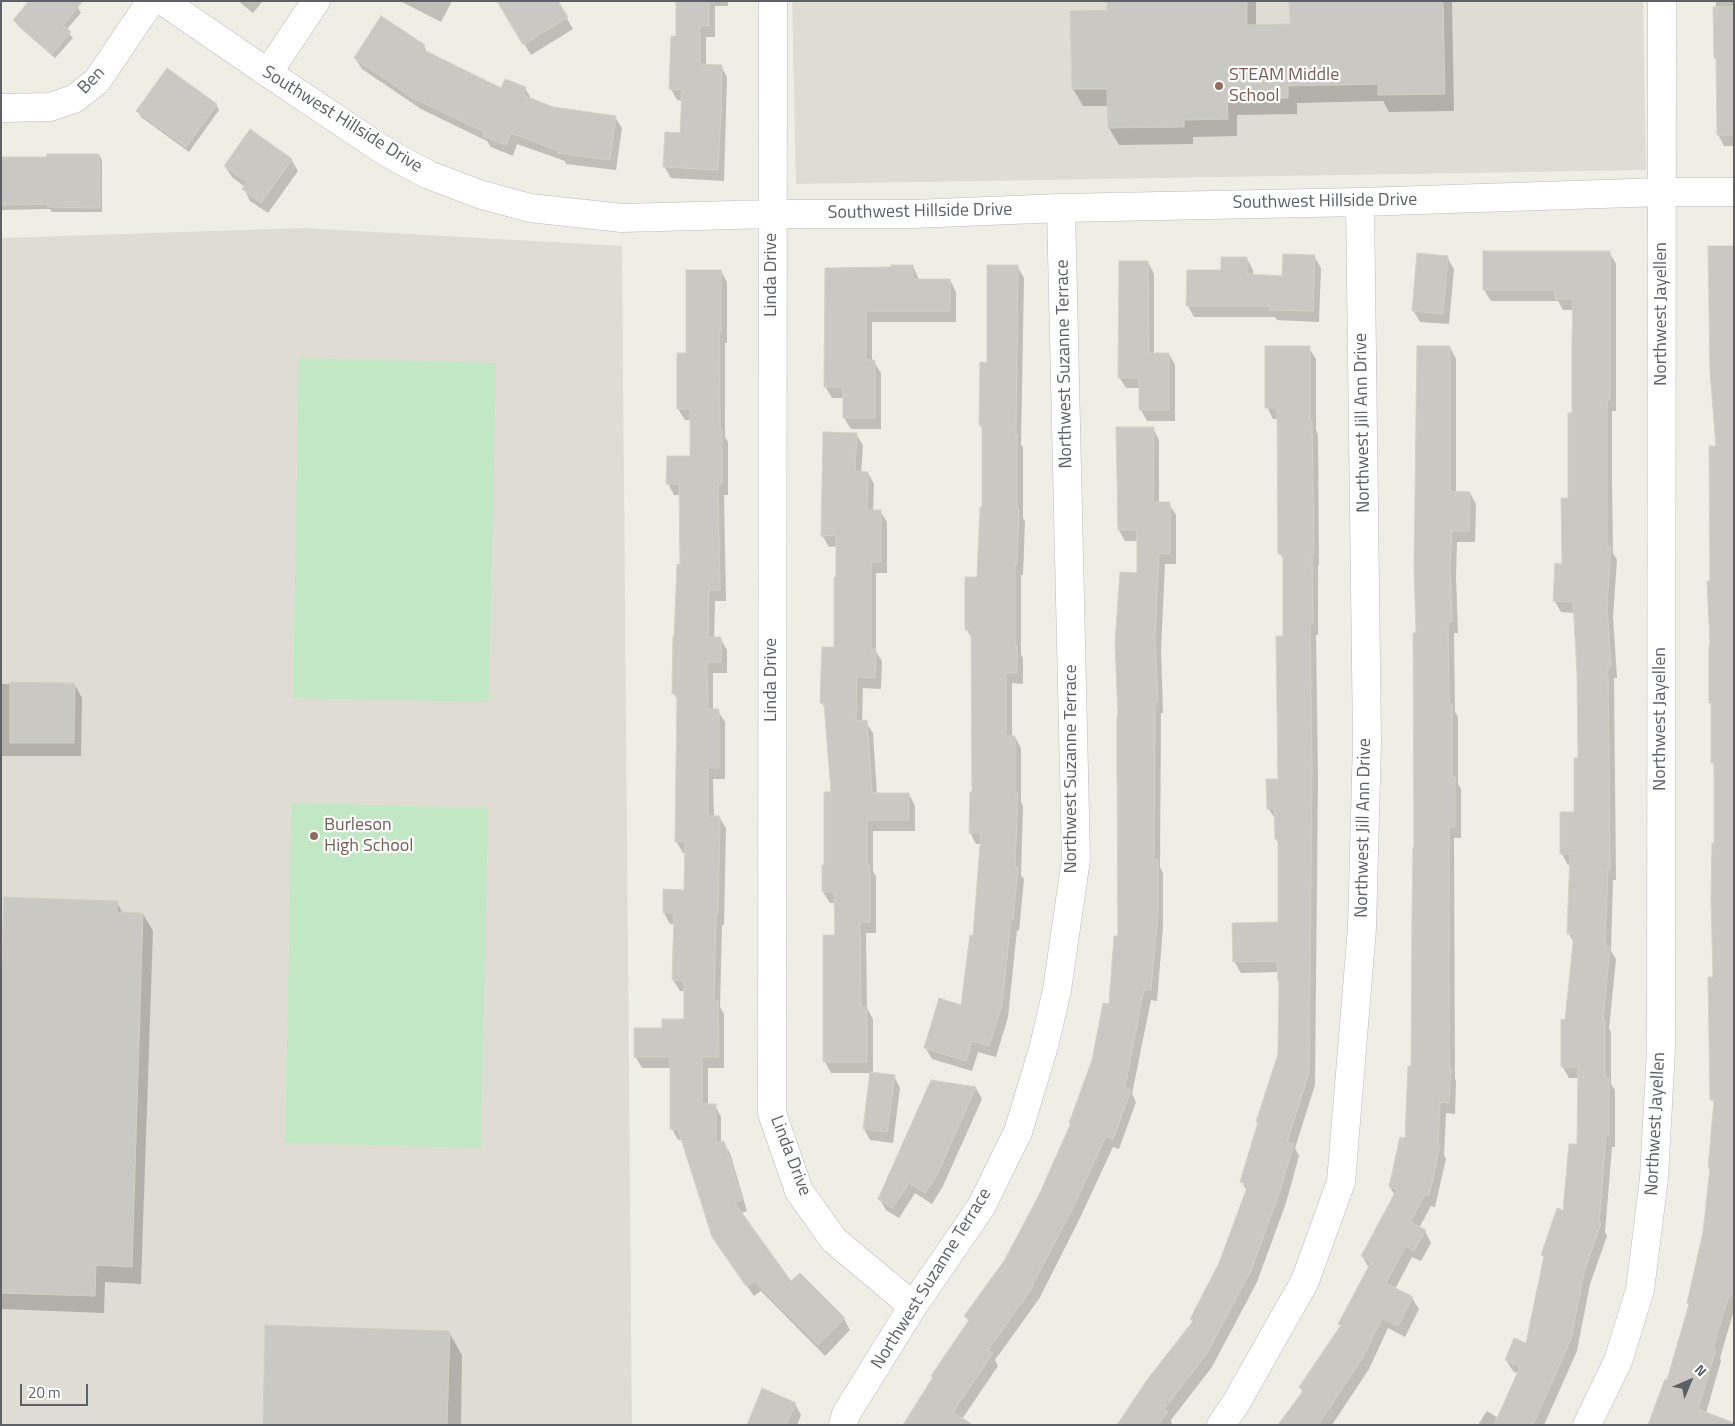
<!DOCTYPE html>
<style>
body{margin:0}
#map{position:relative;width:1735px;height:1426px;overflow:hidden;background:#efeee5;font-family:"Titillium Web",sans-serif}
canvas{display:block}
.frame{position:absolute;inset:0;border:2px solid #5d6066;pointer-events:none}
.north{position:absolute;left:1665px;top:1356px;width:50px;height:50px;-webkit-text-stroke:4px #fff;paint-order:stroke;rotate:45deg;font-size:14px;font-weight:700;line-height:20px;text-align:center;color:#5d6066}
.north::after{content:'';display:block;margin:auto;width:18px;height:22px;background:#5d6066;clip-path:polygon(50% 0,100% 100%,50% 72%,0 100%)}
.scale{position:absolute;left:20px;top:1384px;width:68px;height:22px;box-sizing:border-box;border:2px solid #5d6066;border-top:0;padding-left:6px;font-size:15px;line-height:18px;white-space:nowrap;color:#5d6066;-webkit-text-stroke:4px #fff;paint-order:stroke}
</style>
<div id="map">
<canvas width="1735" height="1426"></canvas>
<div class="frame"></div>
<div class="north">N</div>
<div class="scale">20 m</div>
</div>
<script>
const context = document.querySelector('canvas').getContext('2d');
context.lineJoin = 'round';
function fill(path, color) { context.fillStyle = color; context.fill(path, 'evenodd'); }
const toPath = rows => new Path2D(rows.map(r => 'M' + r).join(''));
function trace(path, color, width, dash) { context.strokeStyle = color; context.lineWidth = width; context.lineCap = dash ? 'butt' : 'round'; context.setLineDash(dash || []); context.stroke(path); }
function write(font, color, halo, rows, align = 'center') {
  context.font = font + ' "Titillium Web",sans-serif'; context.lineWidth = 4.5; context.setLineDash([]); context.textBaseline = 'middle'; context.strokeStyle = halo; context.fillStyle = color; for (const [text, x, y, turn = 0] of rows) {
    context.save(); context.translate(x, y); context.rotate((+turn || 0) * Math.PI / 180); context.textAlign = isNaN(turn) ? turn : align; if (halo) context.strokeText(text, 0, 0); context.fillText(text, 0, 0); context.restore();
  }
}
const education = toPath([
 [792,1,1643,1,1646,170,796,184],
 [303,228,622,246,632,1425,1,1425,1,238]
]);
const green = toPath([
 [299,358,496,363,489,702,293,698],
 [292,803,488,808,481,1148,285,1143]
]);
const shadow = toPath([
 [70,1,78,8,81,13,66,30,73,38,55,58,18,26,15,20],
 [238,1,263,1,253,13],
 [400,1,452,1,441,22],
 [498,1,557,1,573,29,531,55],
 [677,1,728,1,728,6,715,6,715,37,706,37,706,66,721,66,727,77,724,181,671,178,664,166,681,134,683,101,677,100,671,89,677,37],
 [1108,1,1256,1,1256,26,1291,25,1290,1,1452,1,1454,111,1389,112,1383,101,1297,103,1297,114,1237,115,1237,136,1193,137,1193,144,1119,145,1109,128,1109,106,1083,106,1073,89,1108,11],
 [1716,1,1734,1,1734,146,1724,146,1718,134,1717,62,1715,57],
 [424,46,428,54,502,89,525,88,532,100,553,108,615,117,622,128,616,170,566,164,565,161,517,144,513,156,491,147,487,141,421,109,362,69,355,58],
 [216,105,219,110,189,152,141,117,138,111],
 [99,155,102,160,102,212,52,212,50,209,1,210,1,158,48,158],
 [291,159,298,171,268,213,250,201,244,189,245,187,232,177,225,166],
 [1734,247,1734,1310,1720,1358,1721,1361,1706,1413,1649,1425,1668,1382,1690,1306,1688,1303,1705,1232,1711,1170,1710,1168,1715,1105,1712,1099,1715,844,1711,582,1717,447],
 [1609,252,1616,264,1616,411,1612,411,1612,479,1613,553,1617,560,1613,617,1617,678,1614,678,1616,880,1613,880,1611,951,1616,959,1609,1029,1611,1032,1611,1084,1615,1090,1615,1147,1612,1147,1605,1232,1607,1236,1590,1284,1577,1351,1544,1425,1478,1425,1487,1411,1498,1418,1518,1374,1513,1371,1506,1360,1527,1345,1545,1258,1543,1255,1564,1212,1579,1146,1579,1078,1569,1078,1562,1066,1574,943,1569,934,1571,865,1568,865,1562,854,1561,814,1576,813,1579,759,1579,673,1575,613,1561,612,1554,600,1563,565,1569,500,1573,414,1574,310,1563,310,1558,301,1491,301,1484,290],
 [1314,256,1321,268,1319,322,1277,320,1275,317,1194,317,1188,306,1223,272,1247,259,1253,270,1253,276,1283,277],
 [1447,257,1454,269,1449,324,1420,322,1413,310],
 [1148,262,1154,274,1154,354,1169,354,1175,365,1175,421,1147,421,1141,410,1140,388,1126,388,1119,377],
 [913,266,919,280,950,280,956,292,956,322,872,322,872,362,874,362,881,373,881,429,851,429,844,418,844,398,832,398,825,386,826,269,892,269],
 [1017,266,1024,278,1021,445,1023,447,1023,518,1025,521,1023,575,1021,575,1021,655,1023,658,1023,684,1012,683,1012,737,1015,737,1021,748,1021,802,1023,806,1021,875,1024,879,1019,931,1017,930,1008,1017,996,1057,978,1052,972,1071,932,1059,925,1047,963,1006,974,937,982,844,976,844,970,832,973,793,973,640,967,630,978,578,983,508,983,430,980,425,988,364],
 [721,271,727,282,727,343,725,343,725,437,728,442,728,495,724,495,726,601,715,601,714,638,720,638,727,650,727,673,713,673,713,711,718,711,725,722,725,779,713,779,714,817,719,817,726,828,724,925,722,925,720,1007,724,1014,724,1068,708,1068,708,1105,715,1105,721,1117,721,1143,723,1142,730,1153,747,1211,741,1213,791,1283,800,1275,844,1319,850,1330,825,1356,761,1291,754,1296,720,1249,713,1237,683,1140,678,1140,672,1129,672,1068,642,1068,635,1056,663,1029,686,1020,685,991,680,991,673,980,675,924,670,924,664,913,686,891,686,853,683,853,676,841,678,701,674,694,674,638,681,566,680,495,674,495,668,483,691,457,691,420,685,420,678,409,687,354],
 [1450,347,1456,359,1456,493,1470,493,1476,504,1475,542,1457,542,1456,577,1458,633,1454,633,1455,712,1458,717,1458,784,1461,789,1461,838,1454,838,1455,1079,1456,1081,1455,1114,1446,1113,1444,1155,1446,1159,1435,1207,1431,1206,1419,1228,1425,1231,1431,1243,1421,1261,1412,1257,1395,1289,1412,1298,1419,1309,1405,1337,1388,1328,1369,1369,1332,1425,1280,1425,1303,1393,1300,1387,1341,1326,1340,1324,1369,1268,1362,1256,1395,1196,1390,1187,1406,1140,1413,1068,1417,634],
 [1309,348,1316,359,1316,430,1318,434,1319,565,1318,565,1318,635,1316,635,1318,779,1315,1085,1295,1148,1299,1156,1286,1203,1257,1282,1212,1367,1171,1420,1172,1425,1118,1425,1194,1322,1191,1319,1221,1263,1247,1191,1242,1182,1259,1124,1258,1122,1279,1054,1280,985,1279,972,1241,973,1234,961,1280,924,1279,845,1276,839,1276,820,1268,808,1280,781,1284,637,1284,561,1280,553,1278,419,1273,419,1267,407],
 [1153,428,1159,440,1159,504,1169,504,1176,515,1176,564,1165,564,1161,650,1163,713,1161,713,1160,867,1163,873,1163,927,1157,1001,1151,1000,1132,1094,1136,1102,1119,1149,1113,1147,1079,1220,1039,1299,995,1360,998,1366,960,1422,904,1425,933,1378,932,1376,969,1322,966,1316,1005,1262,1040,1196,1072,1124,1071,1123,1093,1060,1110,1006,1120,938,1138,575,1138,541,1125,541,1119,530],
 [856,434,863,445,861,473,868,473,874,484,873,511,880,511,887,522,887,573,876,573,876,652,882,661,881,689,863,688,862,722,866,722,873,733,877,794,909,794,915,806,915,831,873,831,873,871,876,877,876,933,866,933,867,1008,873,1019,873,1074,894,1076,900,1088,893,1143,870,1140,864,1129,871,1073,831,1073,825,1062,836,936,836,903,830,903,823,892,832,794,826,710,822,703,835,648,837,546,829,547,822,535],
 [1,684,75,685,82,698,81,756,1,756],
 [117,902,123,914,143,914,153,931,141,1284,105,1282,104,1313,1,1309,1,1011],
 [976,1088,982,1099,943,1186,932,1204,915,1193,899,1218,886,1210,879,1198],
 [449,1332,462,1355,461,1425,264,1425],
 [795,1404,801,1415,797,1425,748,1425]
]);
const building = toPath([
 [29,1,83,1,63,25,71,32,52,54,13,20,29,1],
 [497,1,558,1,568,17,523,45,497,1],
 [676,1,709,1,709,26,700,26,700,64,722,65,721,111,718,170,663,167,665,132,680,133,682,90,669,89,671,36,676,36,676,1],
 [1107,1,1247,1,1247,25,1290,24,1289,1,1443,1,1445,94,1378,95,1378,84,1288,86,1288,98,1227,99,1228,119,1184,120,1184,127,1108,128,1107,89,1072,89,1070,11,1107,10,1107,1],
 [1713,7,1734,7,1734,135,1717,135,1716,58,1714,58,1713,7],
 [381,16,425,45,422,49,501,88,505,79,526,87,523,95,553,107,616,116,610,160,558,153,559,151,511,133,506,145,483,136,484,132,413,98,354,58,381,16],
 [167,68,217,104,186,147,136,111,167,68],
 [250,129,292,159,261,203,242,189,247,182,224,166,250,129],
 [47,154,99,154,100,208,48,207,48,204,1,205,1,157,47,157,47,154],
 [1708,246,1734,246,1734,1296,1729,1295,1713,1348,1716,1349,1698,1409,1734,1423,1734,1425,1648,1425,1665,1379,1667,1380,1689,1304,1687,1303,1703,1232,1710,1168,1708,1168,1714,1100,1710,1100,1708,977,1713,977,1711,899,1712,843,1714,843,1714,763,1711,763,1711,703,1709,703,1709,645,1710,645,1707,581,1710,581,1709,446,1716,446,1710,372,1708,246],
 [1483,251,1610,251,1610,400,1607,400,1607,547,1611,547,1607,605,1611,667,1608,667,1610,869,1608,869,1605,946,1610,947,1603,1020,1605,1020,1605,1078,1609,1078,1609,1136,1606,1136,1599,1223,1601,1223,1584,1272,1571,1339,1533,1425,1494,1425,1520,1367,1505,1360,1514,1338,1526,1343,1544,1256,1541,1255,1557,1208,1563,1210,1569,1144,1577,1144,1578,1067,1561,1067,1561,1019,1565,1020,1574,934,1567,934,1570,854,1560,854,1560,812,1574,812,1574,758,1578,758,1577,673,1573,602,1553,601,1555,563,1562,564,1561,498,1568,498,1568,413,1572,413,1572,342,1573,299,1555,299,1555,290,1483,290,1483,251],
 [1417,253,1448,256,1443,314,1412,311,1417,253],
 [1283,254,1315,255,1313,311,1269,310,1270,306,1186,306,1187,270,1221,270,1221,257,1247,257,1247,274,1282,276,1283,254],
 [1119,261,1148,261,1149,353,1169,353,1169,410,1139,410,1139,378,1118,378,1119,261],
 [891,265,913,265,913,279,950,279,950,311,866,311,866,360,875,360,875,418,843,418,843,387,824,387,825,268,891,267,891,265],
 [987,265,1018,265,1016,435,1017,435,1017,509,1019,509,1017,564,1015,564,1015,646,1017,646,1017,673,1006,673,1006,736,1015,736,1015,793,1018,793,1015,866,1018,867,1013,920,1011,920,1002,1005,989,1046,972,1041,966,1061,924,1048,939,998,961,1005,970,935,973,936,981,833,969,833,970,792,972,792,971,630,965,630,965,577,977,577,980,507,982,507,982,425,979,425,980,362,987,363,987,265],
 [686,270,721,270,721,332,719,332,720,430,722,430,722,484,718,484,720,590,709,590,708,637,721,637,721,662,707,662,708,709,719,709,719,768,708,768,708,816,720,816,718,914,716,914,714,1001,718,1001,719,1057,702,1057,702,1104,716,1104,716,1143,724,1141,742,1200,734,1202,791,1281,800,1273,845,1318,818,1345,754,1281,746,1286,712,1237,678,1129,670,1129,670,1057,634,1057,634,1028,662,1028,662,1019,684,1019,684,981,672,980,674,913,663,913,663,889,684,890,685,842,675,842,677,694,672,694,673,637,674,637,677,564,680,565,679,484,666,484,667,456,690,456,690,409,677,409,677,353,686,353,686,270],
 [1265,346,1310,346,1310,421,1312,421,1314,554,1312,554,1313,624,1310,624,1312,767,1309,1073,1287,1142,1294,1144,1280,1191,1251,1271,1206,1355,1164,1409,1168,1412,1158,1425,1117,1425,1147,1380,1193,1321,1190,1319,1219,1263,1248,1185,1240,1182,1258,1122,1256,1122,1278,1054,1279,982,1278,982,1277,961,1233,962,1232,923,1278,922,1278,839,1275,839,1274,809,1267,809,1266,779,1278,779,1276,636,1283,636,1283,554,1278,554,1277,408,1265,408,1265,346],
 [1417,346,1450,346,1450,491,1470,492,1469,531,1452,531,1450,564,1452,622,1448,622,1449,704,1452,704,1452,777,1455,777,1455,827,1449,827,1449,1068,1451,1068,1449,1103,1440,1102,1438,1146,1440,1146,1429,1196,1425,1195,1410,1222,1426,1230,1414,1251,1406,1246,1386,1283,1413,1297,1398,1326,1382,1318,1363,1357,1318,1425,1278,1425,1303,1391,1299,1387,1341,1325,1338,1324,1371,1262,1361,1256,1397,1189,1389,1187,1400,1137,1405,1138,1408,1066,1411,1066,1412,918,1413,847,1414,847,1413,633,1416,633,1414,567,1417,346],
 [1116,427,1154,427,1153,502,1170,502,1170,554,1159,553,1155,638,1158,702,1155,702,1154,860,1158,860,1158,915,1151,990,1144,990,1125,1087,1131,1090,1113,1139,1106,1136,1073,1208,1032,1286,1033,1287,988,1350,993,1353,953,1412,973,1425,903,1425,933,1377,931,1376,969,1320,964,1316,1004,1261,1039,1195,1071,1123,1069,1123,1092,1060,1103,1003,1109,1004,1114,936,1118,936,1117,772,1117,716,1118,716,1115,643,1120,572,1137,573,1137,530,1118,530,1116,427],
 [823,432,857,433,855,471,868,472,867,510,881,510,881,562,871,562,871,649,876,649,875,678,857,677,856,721,867,720,872,793,909,793,909,820,867,820,867,865,870,865,870,922,860,922,861,1007,867,1007,867,1062,823,1062,823,935,835,935,834,892,822,892,822,865,824,865,824,792,831,792,824,703,820,703,822,647,834,647,834,577,836,577,836,535,821,536,823,432],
 [10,682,75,683,74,743,10,743,10,682],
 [4,897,118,901,117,912,143,913,132,1267,96,1265,95,1296,1,1293,1,983,4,897],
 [870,1072,895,1075,887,1132,863,1129,870,1072],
 [931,1080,976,1087,937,1175,925,1193,909,1183,892,1208,878,1199,931,1080],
 [265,1325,450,1331,447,1425,263,1425,265,1325],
 [762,1388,796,1403,786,1425,747,1425,762,1388]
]);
const minor = toPath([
 [163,1,268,73,380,148,406,163,429,175,479,194,530,208,622,218,773,214,913,214,1061,208,1360,202,1662,192,1734,192],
 [773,1,772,1113,799,1191,834,1240,913,1306],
 [268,73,316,1],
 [1,108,50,107,74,99,97,81,151,1],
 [843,1425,846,1414,913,1306,981,1207,1018,1132,1044,1046,1057,990,1076,859,1061,208],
 [1221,1425,1236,1403,1305,1281,1341,1182,1362,928,1367,741,1360,202],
 [1587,1425,1618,1361,1640,1290,1654,1178,1661,1050,1662,1]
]);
const markers = [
 [1219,86,5,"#8d6e63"],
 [314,836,5,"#8d6e63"]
];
const educationNames = [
 ["STEAM Middle",1229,76],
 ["School",1229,97],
 ["Burleson",324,826],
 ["High School",324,847]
];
const streetNames = [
 ["Ben",92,81,-46],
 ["Southwest Hillside Drive",342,120,32],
 ["Southwest Hillside Drive",1325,202,-1],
 ["Southwest Hillside Drive",920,212,-1],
 ["Linda Drive",772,275,-90],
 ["Northwest Jayellen",1662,314,-90],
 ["Northwest Suzanne Terrace",1065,364,-91],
 ["Northwest Jill Ann Drive",1363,423,-91],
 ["Linda Drive",772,680,-90],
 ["Northwest Jayellen",1661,719,-90],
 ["Northwest Suzanne Terrace",1072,769,-90],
 ["Northwest Jill Ann Drive",1364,828,-89],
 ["Northwest Jayellen",1656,1124,-87],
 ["Linda Drive",790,1156,69],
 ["Northwest Suzanne Terrace",932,1279,-58]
];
fill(education, '#dfddd3');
fill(green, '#c2e7c4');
fill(shadow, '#0003');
fill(building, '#cac8c2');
trace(building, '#d4d0c3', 1);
trace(minor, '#b8babf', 29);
trace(minor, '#fff', 28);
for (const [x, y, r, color] of markers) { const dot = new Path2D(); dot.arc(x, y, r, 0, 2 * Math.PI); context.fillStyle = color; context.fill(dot); trace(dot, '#fff', 2); }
write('18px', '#785e54', '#fff', educationNames, 'left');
write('18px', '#5d6066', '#fff', streetNames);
</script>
